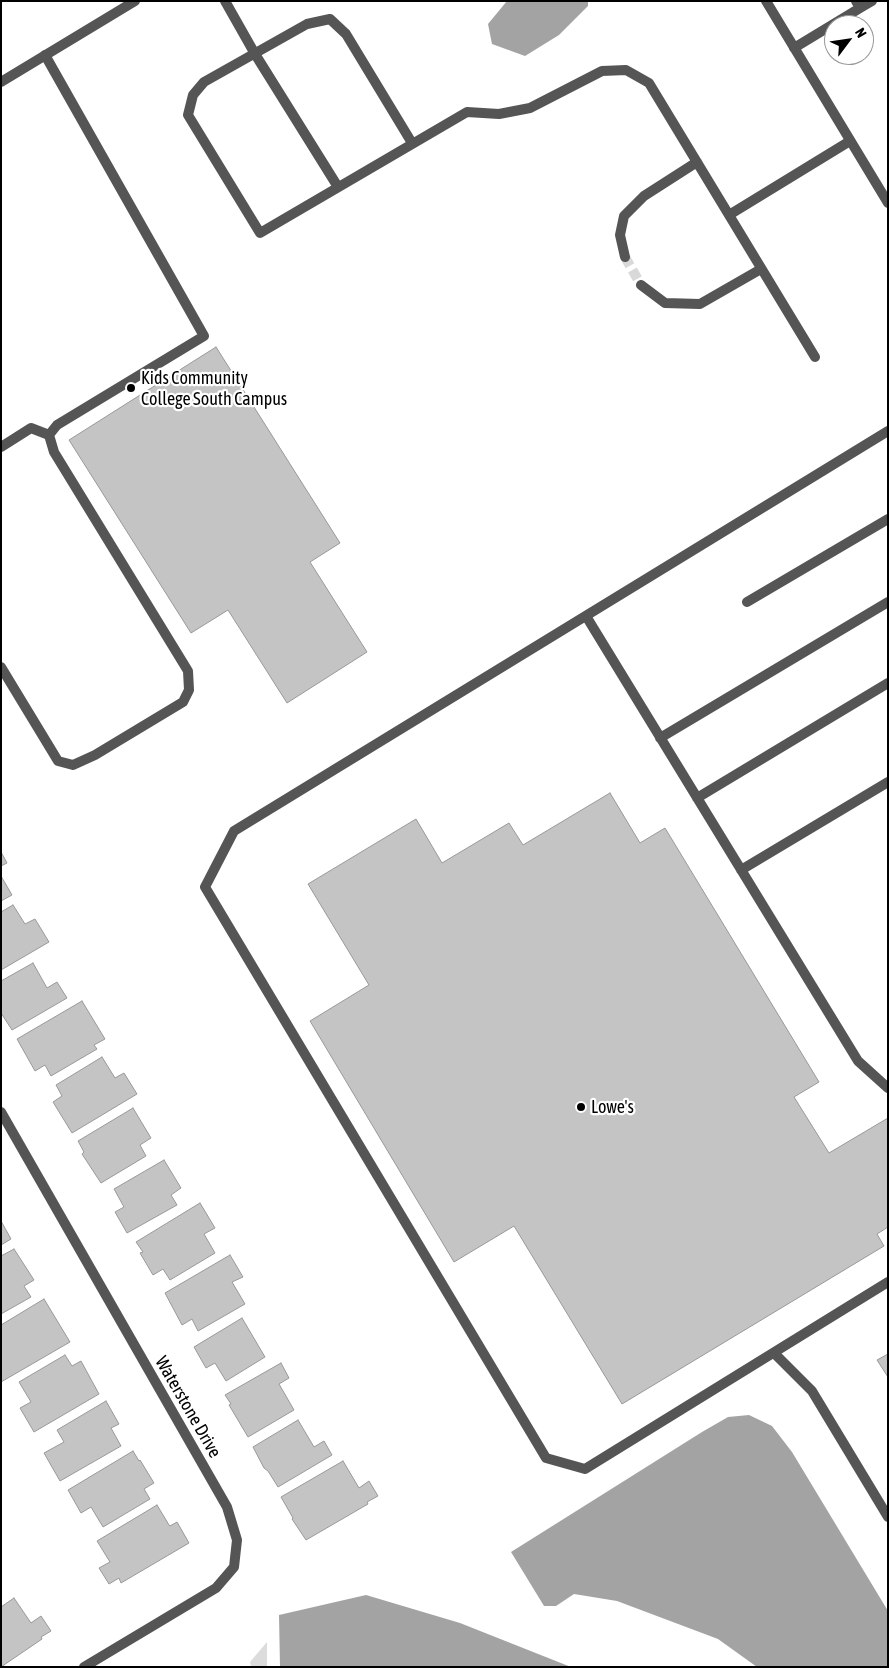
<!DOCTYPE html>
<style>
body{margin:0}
#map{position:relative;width:889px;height:1668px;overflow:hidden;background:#fff;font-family:"Asap Condensed",sans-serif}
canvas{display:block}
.frame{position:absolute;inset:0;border:2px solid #000;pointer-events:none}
.north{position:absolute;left:824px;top:15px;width:50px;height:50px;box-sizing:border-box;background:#fff;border:1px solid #999;border-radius:50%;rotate:59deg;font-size:14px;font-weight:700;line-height:20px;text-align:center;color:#000}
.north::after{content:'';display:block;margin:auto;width:18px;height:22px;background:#000;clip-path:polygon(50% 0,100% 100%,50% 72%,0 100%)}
</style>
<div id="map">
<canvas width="889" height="1668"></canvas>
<div class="frame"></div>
<div class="north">N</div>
</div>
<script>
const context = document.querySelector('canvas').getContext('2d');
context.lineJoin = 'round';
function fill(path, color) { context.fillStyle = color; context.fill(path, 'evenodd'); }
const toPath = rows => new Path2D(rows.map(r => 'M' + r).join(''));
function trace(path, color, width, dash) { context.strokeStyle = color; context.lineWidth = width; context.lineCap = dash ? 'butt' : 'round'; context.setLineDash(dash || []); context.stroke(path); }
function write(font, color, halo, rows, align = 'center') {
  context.font = font + ' "Asap Condensed",sans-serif'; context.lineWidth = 4.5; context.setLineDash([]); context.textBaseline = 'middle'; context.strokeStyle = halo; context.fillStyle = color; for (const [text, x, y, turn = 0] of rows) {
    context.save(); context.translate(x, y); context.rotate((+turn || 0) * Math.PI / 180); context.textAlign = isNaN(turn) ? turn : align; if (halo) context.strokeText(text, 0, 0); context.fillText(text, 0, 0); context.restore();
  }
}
const green = toPath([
 [267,1642,267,1667,251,1667,250,1662]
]);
const water = toPath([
 [507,1,588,1,588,6,559,35,525,56,492,44,488,24],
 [749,1415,772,1426,792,1452,888,1611,888,1667,757,1667,718,1639,617,1601,574,1594,556,1606,544,1606,511,1552,702,1432,728,1417],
 [366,1595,460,1623,571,1667,280,1667,279,1615]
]);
const building = toPath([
 [216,347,340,543,310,562,367,652,287,703,228,610,191,633,69,440,216,347],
 [610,793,640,843,665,828,819,1082,794,1097,829,1153,888,1118,888,1227,877,1234,884,1246,622,1404,514,1226,454,1262,310,1021,369,985,308,884,416,819,442,863,509,823,523,845,610,793],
 [1,852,7,863,1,866,1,852],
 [1,876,12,895,1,901,1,876],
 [13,905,25,924,35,919,49,942,1,970,1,912,13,905],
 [33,963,47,988,57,982,67,998,12,1030,1,1013,1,981,33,963],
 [82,1001,105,1039,94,1045,97,1049,51,1076,45,1065,35,1071,17,1039,82,1001],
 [102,1057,115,1078,124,1073,137,1094,72,1133,53,1102,62,1096,56,1085,102,1057],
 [133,1108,151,1138,140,1145,146,1156,101,1183,82,1154,84,1152,78,1141,133,1108],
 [164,1160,181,1188,171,1195,177,1205,127,1233,115,1212,124,1207,114,1189,164,1160],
 [200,1203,215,1228,204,1234,215,1253,170,1280,163,1269,153,1275,140,1253,143,1252,136,1242,200,1203],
 [1,1221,11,1239,1,1245,1,1221],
 [14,1249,34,1280,24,1286,31,1297,1,1314,1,1256,14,1249],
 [230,1255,243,1277,232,1282,245,1304,198,1331,192,1319,182,1325,165,1293,230,1255],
 [44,1299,70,1342,1,1382,1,1325,44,1299],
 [242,1318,265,1357,226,1381,215,1363,206,1368,194,1347,242,1318],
 [888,1354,888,1377,877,1360,888,1354],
 [65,1355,72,1366,81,1361,99,1394,34,1432,20,1408,31,1402,19,1382,65,1355],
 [281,1363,289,1378,279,1384,294,1410,248,1437,229,1405,231,1404,225,1395,281,1363],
 [106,1401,119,1424,111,1428,121,1446,60,1481,44,1453,64,1442,57,1430,106,1401],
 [298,1420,314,1447,324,1441,332,1455,278,1487,268,1471,264,1468,253,1447,298,1420],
 [133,1451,139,1461,140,1460,154,1483,144,1489,150,1499,103,1527,91,1507,81,1513,68,1490,133,1451],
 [343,1461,359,1488,369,1481,378,1496,367,1502,368,1504,306,1540,292,1519,293,1518,281,1497,343,1461],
 [157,1505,169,1525,170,1526,177,1522,189,1543,121,1583,119,1578,109,1584,99,1568,110,1562,97,1541,157,1505],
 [14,1598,31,1623,41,1616,51,1631,41,1637,42,1639,1,1667,1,1607,14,1598]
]);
const minorTunnel = toPath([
 [625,257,641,285]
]);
const service = toPath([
 [766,1,888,203],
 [860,8,872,1],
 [794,48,860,8,856,1],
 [888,431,234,831,205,887,546,1458,585,1469,888,1282],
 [1,447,31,428,49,435],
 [747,602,888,519],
 [586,616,858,1061,888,1088],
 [1,667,58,761,73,765,95,755,183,702,189,690,188,671,54,452,49,435,57,425,204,336,45,55],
 [660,738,888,602],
 [697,798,888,683],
 [741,870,888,782],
 [774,1353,812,1391,888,1517]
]);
const minor = toPath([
 [225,1,255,54,338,187],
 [412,143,346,34,330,19,307,24,204,82,193,95,188,115,260,233,467,112,499,114,530,108,602,71,626,70,649,83,815,357],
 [729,215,850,141],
 [625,257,620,235,624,216,644,196,697,162],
 [641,285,665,303,700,304,761,269],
 [1,1112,227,1507,237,1540,234,1567,216,1588,84,1667]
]);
const tertiary = toPath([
 [1,82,135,1]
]);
const markers = [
 [131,388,5,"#000"],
 [581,1107,5,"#000"]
];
const poiNames = [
 ["Kids Community",141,378],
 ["College South Campus",141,399],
 ["Lowe's",591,1107]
];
const streetNames = [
 ["Waterstone Drive",188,1407,60]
];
fill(green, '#dcdcdc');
fill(water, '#a3a3a3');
fill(building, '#c4c4c4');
trace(building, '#999', 1);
trace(minorTunnel, '#d9d9d9', 10, [10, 5]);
trace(service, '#555', 10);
trace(minor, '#555', 10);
trace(tertiary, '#555', 10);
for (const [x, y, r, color] of markers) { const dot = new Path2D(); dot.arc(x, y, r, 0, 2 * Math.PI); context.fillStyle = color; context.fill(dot); trace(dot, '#fff', 2); }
write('18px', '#000', '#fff', poiNames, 'left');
write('18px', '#000', '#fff', streetNames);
</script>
